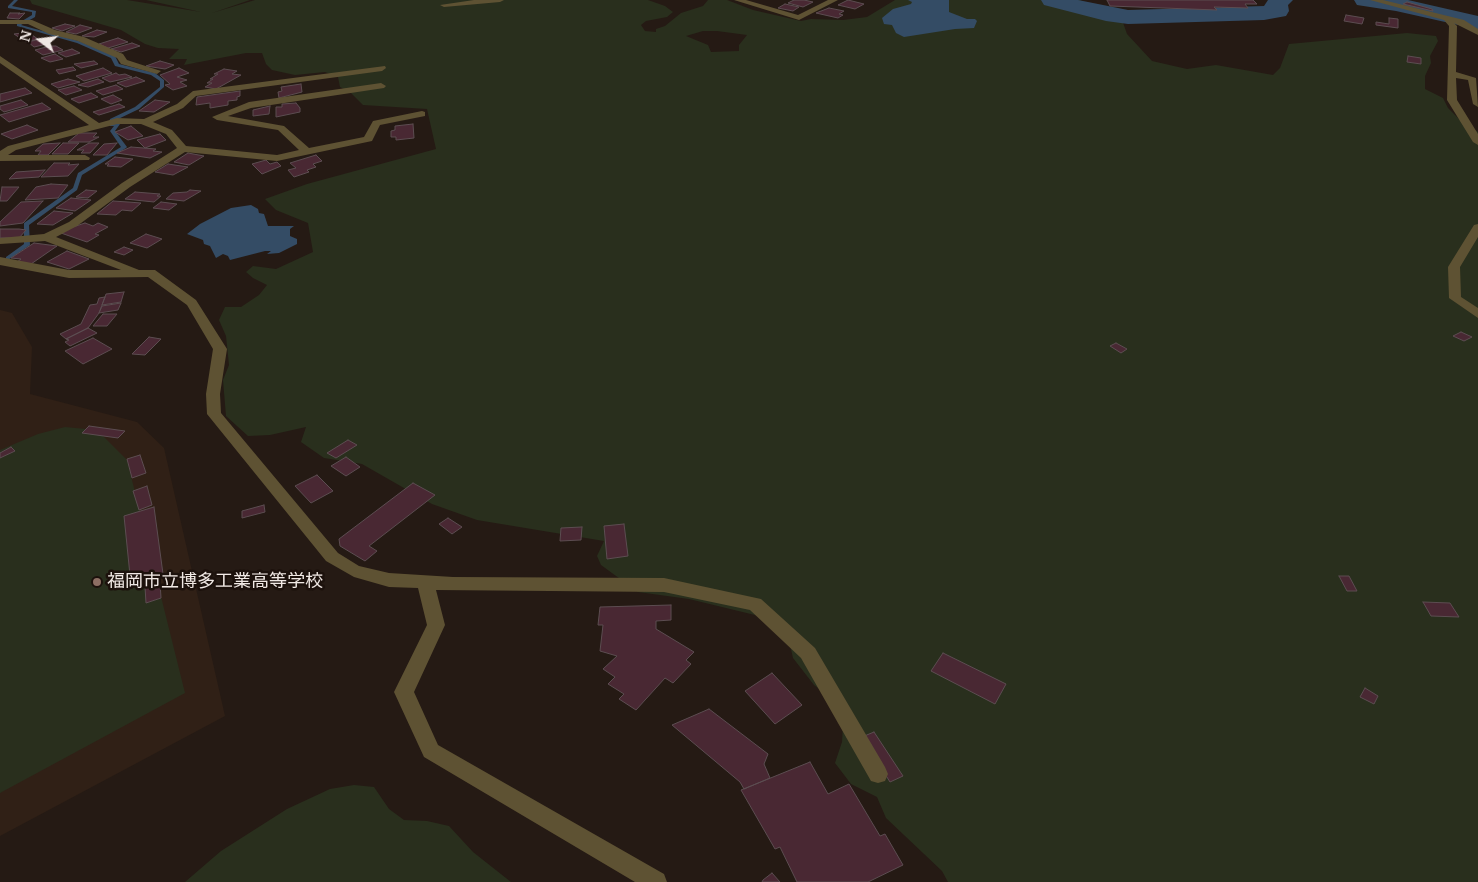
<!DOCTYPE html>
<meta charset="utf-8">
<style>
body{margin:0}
#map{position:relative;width:1478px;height:882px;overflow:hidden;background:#251a14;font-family:Merriweather,serif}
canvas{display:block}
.north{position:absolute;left:15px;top:15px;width:50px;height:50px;-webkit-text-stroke:4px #1c110c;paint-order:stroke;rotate:285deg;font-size:14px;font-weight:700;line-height:20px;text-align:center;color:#f0e8e4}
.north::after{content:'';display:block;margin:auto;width:18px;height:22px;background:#f0e8e4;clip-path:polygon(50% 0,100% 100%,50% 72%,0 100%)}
</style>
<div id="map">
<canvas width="1478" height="882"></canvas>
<div class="north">N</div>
</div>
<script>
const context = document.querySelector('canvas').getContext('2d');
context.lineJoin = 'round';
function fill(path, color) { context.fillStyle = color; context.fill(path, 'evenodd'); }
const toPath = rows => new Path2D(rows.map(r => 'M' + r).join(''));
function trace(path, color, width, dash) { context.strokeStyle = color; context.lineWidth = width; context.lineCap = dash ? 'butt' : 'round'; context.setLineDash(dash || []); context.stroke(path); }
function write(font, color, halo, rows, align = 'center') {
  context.font = font + ' Merriweather,"Noto Sans JP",serif'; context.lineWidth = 5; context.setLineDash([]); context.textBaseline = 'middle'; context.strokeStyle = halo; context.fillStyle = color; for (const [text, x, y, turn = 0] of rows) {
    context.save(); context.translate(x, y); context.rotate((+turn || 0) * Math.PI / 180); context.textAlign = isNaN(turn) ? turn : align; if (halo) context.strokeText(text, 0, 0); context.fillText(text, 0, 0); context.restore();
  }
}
const education = toPath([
 [0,310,12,313,32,347,30,394,137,422,164,448,225,716,0,836]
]);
const green = toPath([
 [30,0,127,0,201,12,146,0,250,0,212,13,255,0,648,0,665,6,673,12,667,17,646,21,641,25,645,31,656,32,656,29,665,26,681,13,703,6,708,0,727,0,753,10,801,21,811,19,843,20,867,17,895,0,1080,0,1096,8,1120,14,1127,34,1152,61,1187,69,1216,65,1273,75,1280,68,1289,44,1407,33,1436,36,1438,41,1430,56,1431,63,1425,76,1425,89,1443,98,1448,108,1460,120,1478,132,1478,882,948,882,942,871,886,818,877,797,851,784,835,763,842,742,844,708,814,685,793,658,788,636,759,616,689,599,638,592,601,565,597,556,604,541,477,520,432,504,362,464,324,458,301,442,306,427,270,435,248,436,226,416,223,380,229,365,226,336,219,320,225,307,241,307,259,295,267,285,253,278,246,272,253,266,276,269,313,252,308,223,276,210,265,199,307,184,436,149,427,109,363,105,351,93,340,87,338,77,325,72,295,75,272,70,266,64,262,53,246,53,184,65,187,59,169,59,179,49,158,48,145,44,121,30,32,4],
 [703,31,717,31,747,35,739,45,739,51,711,52,708,45,686,36],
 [65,427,97,430,127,460,185,693,0,793,0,450,38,434],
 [354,785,374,787,389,809,404,820,427,821,449,826,473,852,511,882,185,882,221,851,287,809,330,789]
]);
const water = toPath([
 [908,0,949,0,949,12,967,19,975,19,977,21,974,28,955,29,904,37,896,33,892,25,884,24,882,18,893,9,911,4,912,2],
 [251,205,258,209,259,213,264,214,268,226,294,226,290,229,290,236,297,239,297,244,279,253,267,254,271,251,265,251,230,260,228,256,223,254,216,258,210,246,204,244,203,240,187,234,200,224,231,208]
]);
const stream = toPath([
 [14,0,18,0,12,6,36,11,35,17,21,25,79,41,115,56,119,64,155,73,164,80,164,87,139,109,114,121,113,123,118,123,120,124,115,131,127,147,126,148,82,175,77,190,29,225,30,245,8,260,6,259,6,257,24,244,24,223,73,188,78,173,121,147,110,131,114,126,110,126,108,125,110,119,135,107,160,87,160,81,151,75,115,66,111,58,77,43,17,26,17,24,32,15,32,12,8,8,8,6,14,0]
]);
const river = toPath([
 [1041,0,1078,0,1128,10,1264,6,1268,0,1293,0,1288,5,1289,11,1286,16,1264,20,1128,24,1106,21,1044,5,1041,0],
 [1354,0,1408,0,1478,16,1478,32,1463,26,1396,11,1357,5,1354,0]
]);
const building = toPath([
 [794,0,804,0,813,2,803,7,788,3,794,0],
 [848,0,864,4,855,9,838,5,848,0],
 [1107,0,1253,0,1257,4,1245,4,1248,8,1214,7,1217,10,1110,6,1107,0],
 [1407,2,1432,9,1433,11,1403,4,1407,2],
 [785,4,799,7,793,11,778,8,785,4],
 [829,8,844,11,839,14,843,15,838,18,816,13,829,8],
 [10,13,20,13,18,14,25,13,19,19,7,18,10,13],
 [1346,15,1364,18,1362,24,1344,21,1346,15],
 [1389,18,1398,19,1398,28,1376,25,1376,22,1389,24,1389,18],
 [65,24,75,26,62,31,52,28,65,24],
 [80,25,92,28,76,34,66,32,80,25],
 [97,30,107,32,94,37,82,36,97,30],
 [22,33,29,33,38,39,26,42,14,34,22,33],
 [118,38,128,42,108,48,99,44,118,38],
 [40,39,47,44,34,47,28,42,40,39],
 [132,43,140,46,121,52,111,49,132,43],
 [50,46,56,46,63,50,43,55,35,50,50,46],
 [72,49,80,53,66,57,58,53,72,49],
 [55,54,63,59,50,62,41,58,55,54],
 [1408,56,1421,58,1421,64,1407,62,1408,56],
 [94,61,98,64,81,68,74,64,94,61],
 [160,61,174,65,165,69,146,66,160,61],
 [73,67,76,70,59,74,56,70,73,67],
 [103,68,112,73,84,81,76,76,103,68],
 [179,68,189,73,177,77,187,80,180,82,187,86,173,90,165,85,170,84,160,75,179,68],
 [224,69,237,71,232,74,241,75,216,89,205,87,212,83,207,83,213,79,210,79,218,74,214,74,224,69],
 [116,73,119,75,125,74,132,77,110,82,102,78,116,73],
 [136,77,145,81,126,87,117,83,136,77],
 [68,79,80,82,58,88,51,84,68,79],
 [98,79,104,82,88,87,78,85,98,79],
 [301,84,302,92,279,98,278,92,282,91,281,87,301,84],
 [116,85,123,89,103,95,96,91,116,85],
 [74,86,82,90,66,95,58,90,74,86],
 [25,88,32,93,0,102,0,94,25,88],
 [240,91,240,96,237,97,237,100,228,101,228,105,210,108,210,103,196,105,197,97,240,91],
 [91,93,98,97,79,103,71,99,91,93],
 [113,95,122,100,111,104,101,99,113,95],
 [21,100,28,105,4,112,0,109,0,106,21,100],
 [155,100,170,102,154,112,139,111,155,100],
 [42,103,51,109,9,122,0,115,42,103],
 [296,103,300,108,300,112,276,117,276,107,282,107,282,104,296,103],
 [119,104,125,107,99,115,93,112,119,104],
 [270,106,269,114,253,116,253,110,270,106],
 [413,124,414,138,396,140,396,137,391,137,391,131,395,130,395,126,413,124],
 [27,125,38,130,12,139,1,134,27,125],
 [131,126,143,136,128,140,115,132,131,126],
 [79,133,97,133,93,137,99,137,89,142,68,142,79,133],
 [160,134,166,140,145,148,137,140,160,134],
 [60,143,48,155,38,155,41,151,35,151,43,144,60,143],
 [63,143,79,143,68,154,52,154,63,143],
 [89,143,99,143,90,153,81,153,84,150,77,150,89,143],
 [117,143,107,155,93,155,104,144,117,143],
 [131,147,156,149,153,151,162,152,150,158,117,153,131,147],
 [188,153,204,156,189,165,174,162,188,153],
 [316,155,322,161,313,164,316,167,307,170,309,172,294,177,288,170,296,168,290,163,316,155],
 [115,157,133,159,121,167,107,166,109,164,105,164,115,157],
 [266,160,270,164,277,162,281,166,262,174,252,164,266,160],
 [54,163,70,163,68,165,79,164,68,176,41,177,54,163],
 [168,164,188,167,173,175,155,172,168,164],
 [45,170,39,177,9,179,16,172,45,170],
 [51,184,68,185,58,198,25,200,36,187,51,184],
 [2,187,19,187,7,201,0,201,2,187],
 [86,190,97,191,88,198,76,197,86,190],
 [190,190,201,191,184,201,166,199,173,193,187,192,190,190],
 [135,192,160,194,157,196,161,196,154,202,125,199,135,192],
 [71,198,91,200,75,211,56,208,71,198],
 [43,201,23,223,0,226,0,222,21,202,43,201],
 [113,201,128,202,141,203,132,211,122,210,116,215,97,214,113,201],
 [161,202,177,204,169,210,153,208,161,202],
 [54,211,73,213,53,225,37,224,54,211],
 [85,223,93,226,98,223,108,227,95,234,99,235,87,242,58,232,85,223],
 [0,229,19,229,26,230,19,238,0,238,0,229],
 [146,234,162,239,147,248,130,243,146,234],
 [34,243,57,246,31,264,17,262,21,259,11,258,34,243],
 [124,247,133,250,124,255,114,252,124,247],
 [67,251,89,259,69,269,47,262,67,251],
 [124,292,121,302,102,305,106,294,124,292],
 [105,297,99,313,88,328,66,339,60,334,81,324,90,305,97,304,99,298,105,297],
 [121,303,118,310,99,313,102,306,121,303],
 [103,314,117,314,107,326,93,326,103,314],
 [88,328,97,333,70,346,65,342,69,340,66,339,88,328],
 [1461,332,1472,337,1464,341,1453,336,1461,332],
 [149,337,161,339,145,355,132,354,149,337],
 [93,338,112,349,83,364,65,351,93,338],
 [1116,343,1127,349,1121,353,1110,346,1116,343],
 [89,426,125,431,118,438,82,433,89,426],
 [348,440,357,445,336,458,327,453,348,440],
 [11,447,15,451,0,458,0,453,11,447],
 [140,455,146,473,132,478,127,459,140,455],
 [346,457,360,467,346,476,331,466,346,457],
 [317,475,333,491,311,503,295,486,317,475],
 [413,483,435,495,369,546,377,551,365,561,340,546,339,539,413,483],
 [147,486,152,505,139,510,133,491,147,486],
 [264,505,265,512,242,518,242,511,264,505],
 [154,507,163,574,131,585,124,516,154,507],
 [448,518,462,527,452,534,439,524,448,518],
 [624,524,628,556,607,559,604,526,624,524],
 [582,527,581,540,560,541,561,528,582,527],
 [1339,576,1349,576,1357,591,1347,591,1339,576],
 [160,582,161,598,146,603,145,587,160,582],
 [1423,602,1450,603,1459,617,1431,616,1423,602],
 [671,605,671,620,656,621,656,629,694,652,686,660,691,664,673,683,665,678,636,710,619,699,624,694,608,684,615,677,603,669,617,656,600,651,603,625,598,625,600,607,671,605],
 [943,653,1006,684,995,704,931,671,943,653],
 [772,673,802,705,775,724,745,691,772,673],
 [1365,688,1378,696,1374,704,1360,697,1365,688],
 [709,709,768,754,764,764,770,778,744,789,740,782,672,725,709,709],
 [874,732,903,776,890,782,862,737,874,732],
 [810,762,828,794,849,784,880,836,885,834,903,865,868,882,797,882,780,847,775,849,741,790,810,762],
 [772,873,780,882,762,882,763,880,772,873]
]);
const minor = toPath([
 [474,0,504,0,500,2,444,7,440,5,474,0],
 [734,0,746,0,798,15,828,0,838,0,799,20,734,0],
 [1370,0,1383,0,1464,20,1478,29,1478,35,1454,23,1457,26,1456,72,1476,78,1478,107,1473,104,1468,80,1456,78,1457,100,1478,134,1478,145,1473,142,1447,100,1449,26,1444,20,1370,0],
 [0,20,32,20,55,30,84,37,123,54,127,60,161,71,157,74,121,64,117,58,78,41,49,34,28,24,0,24,0,20],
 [0,56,99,123,117,118,144,119,177,104,193,91,385,66,386,68,382,71,196,96,183,108,153,122,172,130,186,146,277,155,299,150,278,130,217,120,212,117,249,102,381,83,386,86,384,88,251,108,228,116,284,126,309,148,364,137,373,121,422,111,425,112,425,116,380,125,372,141,277,161,185,152,130,187,77,226,56,237,139,270,155,270,196,300,227,349,220,394,221,413,338,553,359,566,389,573,453,577,664,578,761,599,815,648,885,767,888,774,885,781,878,783,871,781,801,658,750,610,664,592,436,590,445,625,414,692,438,745,664,874,667,882,635,882,424,757,394,692,427,625,418,588,389,587,354,577,326,561,207,414,206,394,213,349,187,305,148,277,69,278,0,265,0,257,69,270,121,270,45,241,0,244,0,238,44,234,69,222,122,183,177,148,166,134,141,124,117,124,16,150,8,155,85,155,90,158,89,160,0,161,0,151,8,146,89,125,0,63,0,56],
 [1478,224,1478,237,1460,267,1461,297,1478,308,1478,318,1449,298,1448,267,1474,225,1478,224]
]);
const markers = [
 [97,582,5,"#8d6e63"]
];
const poiNames = [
 ["福岡市立博多工業高等学校",107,582]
];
fill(education, '#302016');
fill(green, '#292f1d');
fill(water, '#344c65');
fill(stream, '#344c65');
fill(river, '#344c65');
fill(building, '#492833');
trace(building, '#5c4d51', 1);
fill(minor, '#5e5233');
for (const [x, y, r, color] of markers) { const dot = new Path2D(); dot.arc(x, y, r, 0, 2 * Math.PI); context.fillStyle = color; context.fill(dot); trace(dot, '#1c110c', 2); }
write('18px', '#f0e8e4', '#1c110c', poiNames, 'left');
</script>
